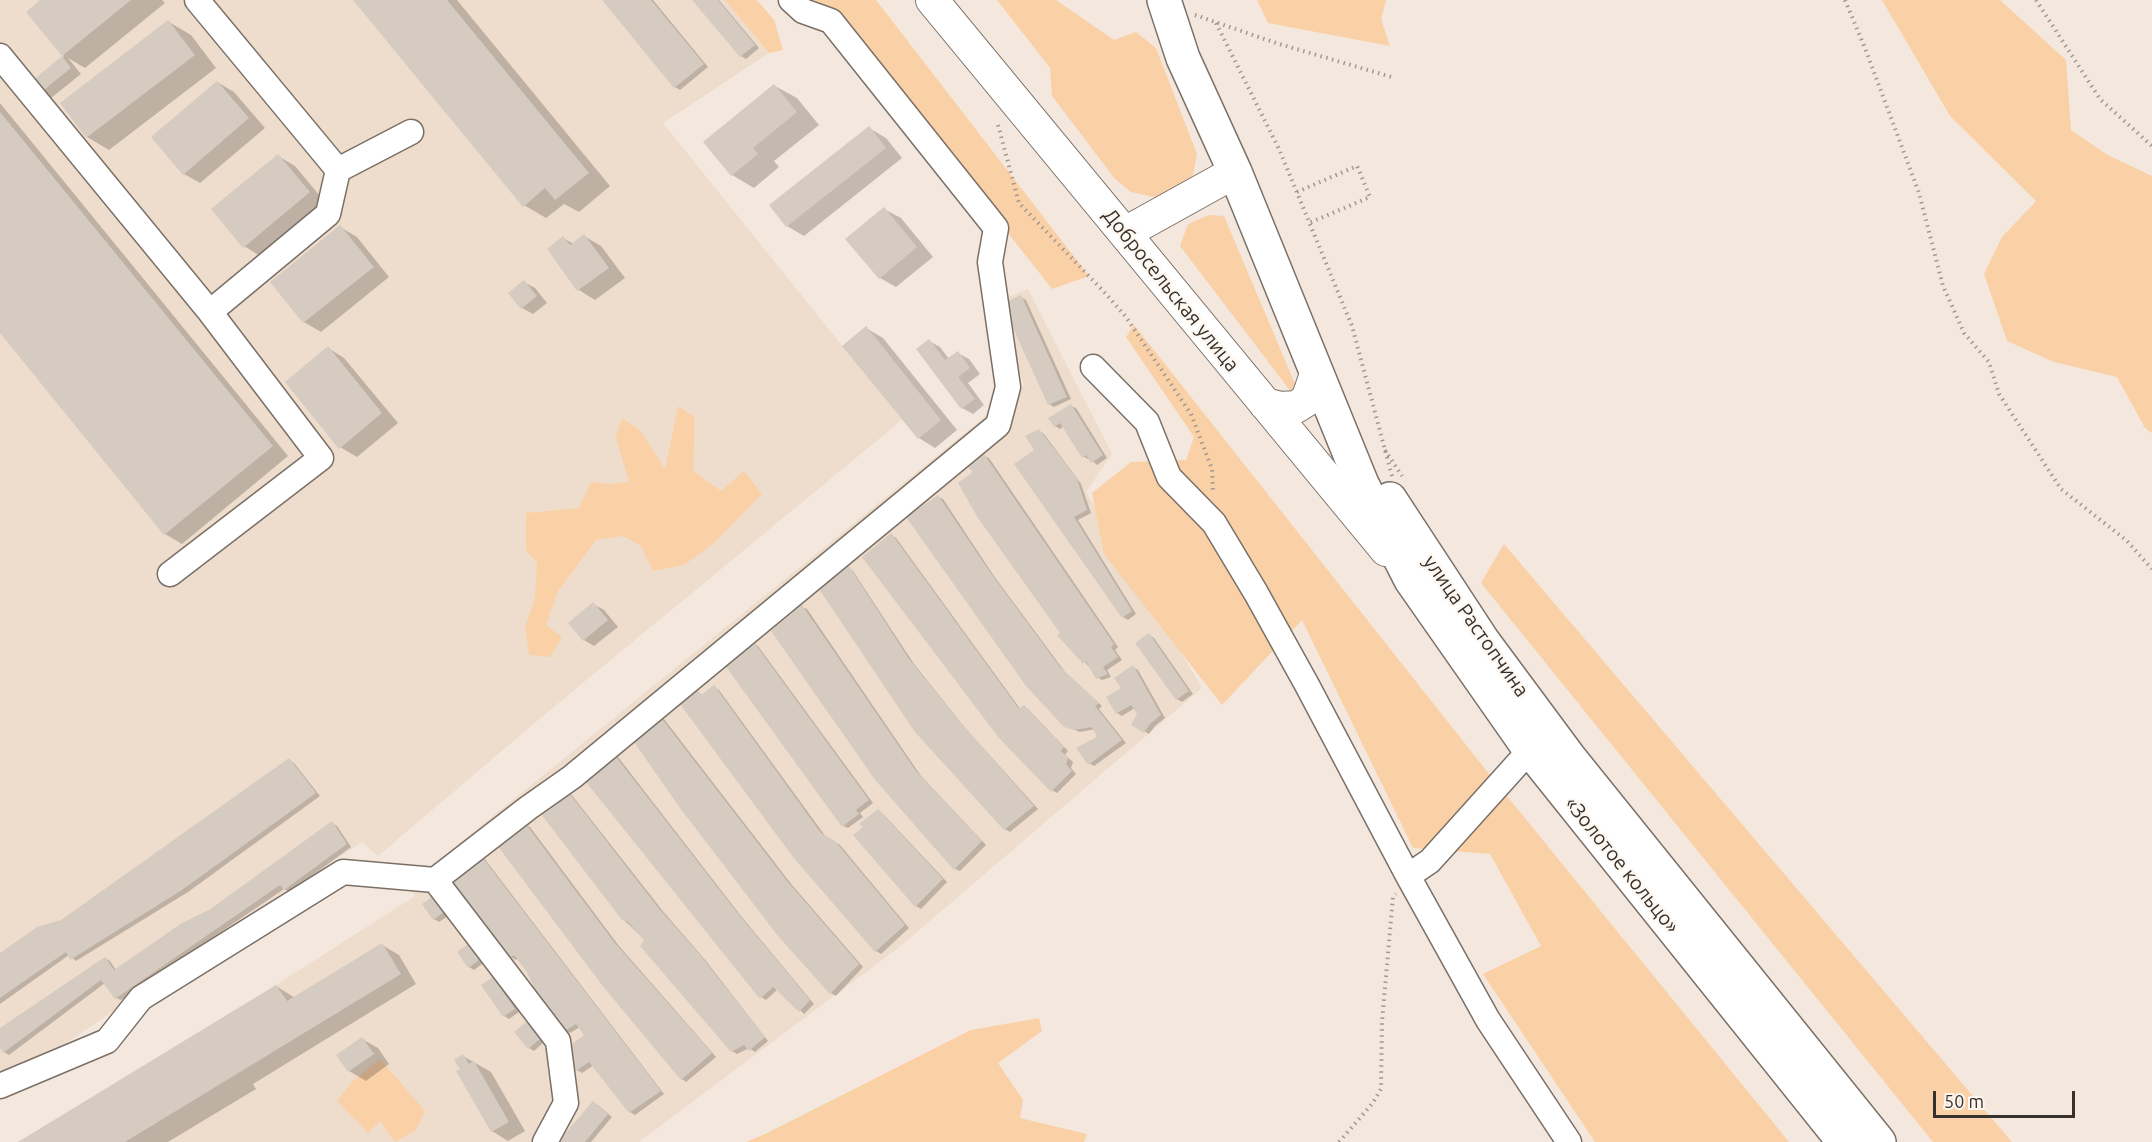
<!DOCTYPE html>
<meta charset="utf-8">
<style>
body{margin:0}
#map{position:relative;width:2152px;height:1142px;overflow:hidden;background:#f4e8de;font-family:Ubuntu,sans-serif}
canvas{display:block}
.scale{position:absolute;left:1933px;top:1091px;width:142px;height:27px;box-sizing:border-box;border:3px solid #36312d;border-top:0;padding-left:8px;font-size:18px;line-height:21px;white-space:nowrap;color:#36312d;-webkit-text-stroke:4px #fdf7f0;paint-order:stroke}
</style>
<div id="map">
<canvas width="2152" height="1142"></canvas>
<div class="scale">50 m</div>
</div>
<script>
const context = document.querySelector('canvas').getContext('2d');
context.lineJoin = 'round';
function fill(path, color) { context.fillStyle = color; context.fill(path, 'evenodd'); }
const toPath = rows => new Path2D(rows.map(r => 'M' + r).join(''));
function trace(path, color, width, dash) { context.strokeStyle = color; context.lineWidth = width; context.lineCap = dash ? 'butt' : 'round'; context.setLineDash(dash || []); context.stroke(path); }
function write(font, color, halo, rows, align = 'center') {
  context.font = font + ' Ubuntu,sans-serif'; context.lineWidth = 4.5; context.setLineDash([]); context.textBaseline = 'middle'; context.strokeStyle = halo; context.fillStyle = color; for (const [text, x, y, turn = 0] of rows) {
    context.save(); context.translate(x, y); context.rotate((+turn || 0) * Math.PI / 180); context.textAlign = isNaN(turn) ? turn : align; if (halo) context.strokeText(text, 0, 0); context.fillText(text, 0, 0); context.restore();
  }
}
const built = toPath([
 [0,0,725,0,769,53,663,123,902,420,555,706,378,856,362,842,6,1084,0,1077],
 [1028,289,1112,454,1086,492,1202,688,897,949,639,1142,18,1142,276,985,415,896,408,885,1024,385,998,301]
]);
const green = toPath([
 [725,0,757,0,774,20,783,50,769,53],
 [814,0,876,0,1089,276,1052,289,848,29],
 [997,0,1056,0,1114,40,1136,32,1156,48,1197,154,1193,175,1180,189,1154,197,1131,192,1115,179,1052,96,1050,68],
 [1257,0,1386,0,1381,19,1390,46,1268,23],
 [1882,0,2000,0,2066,60,2071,130,2106,154,2152,176,2152,433,2145,428,2117,377,2054,362,2007,341,1984,274,2002,237,2036,201,1950,116],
 [1209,215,1224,216,1301,398,1298,401,1180,246,1188,224],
 [1134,325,1493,779,1789,1142,1595,1142,1483,974,1541,946,1490,854,1413,848,1302,620,1222,705,1104,554,1092,493,1131,462,1186,460,1194,437,1126,337],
 [678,406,695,418,693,471,721,491,744,471,762,494,714,543,684,565,653,571,641,546,623,536,596,540,558,591,546,625,562,637,550,657,529,655,525,627,535,599,537,562,526,551,526,513,579,508,591,482,610,484,629,482,616,437,622,418,640,430,665,469],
 [1504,544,2012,1142,1933,1142,1481,583],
 [1039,1018,1042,1031,998,1063,1023,1100,1020,1118,1087,1134,1084,1142,746,1142,767,1133,971,1030],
 [380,1059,425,1111,416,1130,395,1142,380,1121,368,1133,337,1101,352,1082]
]);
const shadow = toPath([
 [43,0,162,0,165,3,85,68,68,58,81,74,51,98,41,92,33,82,64,56,28,12],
 [355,0,457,0,610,186,579,212,564,204,546,218,524,205],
 [604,0,653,0,708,67,680,90,675,87],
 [694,0,719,0,759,48,746,59,741,56],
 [169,22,191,35,216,68,109,150,87,137],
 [217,82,234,92,265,128,200,183,184,174],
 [775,86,797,98,819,125,774,161,779,167,754,188,732,175],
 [0,103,288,456,182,544,165,534,0,331],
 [869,128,886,138,902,158,804,236,787,226],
 [278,156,295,166,325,202,260,256,244,246],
 [884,209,901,218,933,257,896,287,880,278],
 [340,227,357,237,389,277,321,332,304,322,272,282],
 [584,236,601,246,625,278,595,300,579,290,549,249,563,238,574,244],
 [524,282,535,288,547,303,533,314,522,308],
 [1021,297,1026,300,1071,399,1054,407,1049,404],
 [866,328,883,338,957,430,935,448,919,438],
 [929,341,940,347,949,359,958,353,969,359,980,374,968,383,984,405,973,414,962,408],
 [328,348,344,358,398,423,357,457,340,447],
 [1071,406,1076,408,1107,458,1097,465,1090,458,1088,459,1083,456,1064,426,1060,429,1055,426],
 [1039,431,1044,434,1081,484,1091,513,1078,520,1136,614,1128,620,1123,617,1016,465,1036,450],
 [984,456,989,458,1118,647,1115,650,1122,660,1107,670,1111,677,1102,680,1097,677,1062,633,975,472],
 [938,497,943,499,994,576,1065,672,1102,706,1099,709,1126,743,1094,766,1089,763,1099,738,1095,729,1080,732,1065,726],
 [891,535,896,538,1021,710,1024,707,1029,710,1068,751,1065,755,1073,762,1071,768,1076,774,1057,793,1052,790],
 [849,568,853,571,914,664,966,729,1038,809,1010,832,1005,829],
 [593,604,604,610,618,627,594,646,584,640],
 [802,607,807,609,921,776,986,845,960,871,955,869,877,780],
 [1149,635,1154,638,1193,694,1182,702,1177,699],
 [753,643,758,646,873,803,860,813,863,817,848,828,843,826],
 [1133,667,1138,670,1165,718,1155,726,1149,734,1133,724,1139,714,1135,708,1122,716,1117,713,1123,688],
 [714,687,719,690,826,837,840,845,909,928,881,954,876,951,795,856,695,689,703,696],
 [659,717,664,719,792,885,863,967,836,996,831,993],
 [613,754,618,757,741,916,814,1004,804,1014,778,989,766,1000,761,997],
 [289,760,294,763,320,796,188,892,76,961,69,955,0,1004,0,955,62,921],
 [566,791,571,794,662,910,706,961,768,1041,755,1052,749,1048,737,1054,732,1051,645,940,623,919],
 [878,811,883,814,947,882,921,909,916,906,855,836],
 [332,823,337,826,351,847,290,892,284,889,121,1000,116,998,105,983,9,1055,4,1052,0,1045,0,1030,105,958,110,961,116,970,210,911],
 [525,825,530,827,619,946,716,1057,686,1082,682,1079],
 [484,858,664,1094,635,1115,630,1112,594,1065,582,1073,577,1070,565,1051,586,1035,580,1027,570,1033,565,1030,543,1005,528,971,518,958,516,960,511,957,447,877],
 [433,898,448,916,439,922,434,919],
 [382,945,399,955,416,984,253,1084,256,1089,168,1142,21,1142,276,986,295,998],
 [459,952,486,961,474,970,469,967],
 [493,979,498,982,519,1012,509,1019,504,1016,483,986],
 [526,1024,531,1027,544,1042,534,1051,529,1048,516,1033],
 [362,1039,378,1048,389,1064,366,1081,349,1071],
 [463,1056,491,1072,525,1131,508,1141,492,1131,462,1070],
 [598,1105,612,1117,591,1142,560,1142]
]);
const building = toPath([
 [40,0,131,0,62,56,71,68,40,93,31,82,62,56,26,12],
 [353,0,447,0,589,173,555,200,545,188,523,207],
 [602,0,651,0,704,64,674,88],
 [692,0,718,0,755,45,740,57],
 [168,20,195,55,86,138,60,103],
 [217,81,249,118,183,175,151,137],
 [774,84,797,112,753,148,758,154,731,176,703,142],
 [0,112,273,446,164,535,0,333],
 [869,126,886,148,786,227,769,205],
 [278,154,310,192,243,248,211,209],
 [884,207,917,247,879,279,845,239],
 [340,225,374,267,303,323,270,282],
 [584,234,609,268,577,291,547,249,563,236,570,245],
 [524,280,537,296,521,309,508,293],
 [1021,295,1067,397,1048,405,1002,304],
 [866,326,941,420,918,439,842,346],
 [929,339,945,360,958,351,970,368,958,377,975,399,961,409,916,349],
 [328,346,382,413,339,449,285,382],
 [1071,404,1103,455,1091,463,1086,455,1082,458,1060,423,1054,427,1048,418],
 [1039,429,1077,479,1087,510,1074,517,1132,611,1122,618,1014,464,1034,450,1025,436],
 [984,454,1114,644,1111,647,1118,657,1103,667,1108,674,1096,679,1086,661,1083,664,1057,635,1060,633,978,518,958,483,973,472,967,466],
 [938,495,990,572,1060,667,1099,703,1095,706,1122,740,1088,765,1076,748,1097,737,1092,727,1074,730,1064,727,1026,686,906,517],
 [891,533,1019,709,1024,705,1064,747,1061,751,1068,758,1066,764,1072,771,1051,792,999,738,862,557],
 [849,566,909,659,962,724,1034,806,1004,830,915,732,819,589],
 [593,602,608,620,583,641,568,623],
 [802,605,916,771,982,841,954,870,876,781,771,631],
 [1149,633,1189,691,1176,700,1135,643],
 [753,641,869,800,856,810,859,814,842,827,724,664],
 [1133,665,1161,715,1150,724,1144,733,1131,725,1137,714,1131,705,1116,714,1106,697,1121,688,1114,678],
 [714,685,821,833,835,841,905,925,875,952,793,857,677,700,695,687,701,695],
 [659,715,787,881,859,964,830,994,778,936,680,808,632,739],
 [613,753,736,911,810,1000,799,1012,773,987,760,999,582,777],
 [289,758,316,793,182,890,70,960,66,952,0,998,0,953,37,927,61,920],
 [566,789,657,906,701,956,765,1037,749,1051,744,1045,731,1052,640,946,644,940,627,921,622,920,538,810],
 [878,809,943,879,915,907,853,835,863,827,859,824],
 [332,821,347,844,284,890,280,885,115,999,101,980,3,1053,0,1048,0,1028,105,957,114,970,182,923,209,910],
 [525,823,614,942,712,1053,681,1080,602,985,497,845],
 [479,853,661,1091,629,1113,589,1062,576,1071,563,1051,584,1035,576,1024,564,1031,542,1006,527,972,514,955,510,958,445,877],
 [433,896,444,912,433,920,422,904],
 [471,942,482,958,468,968,457,952],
 [382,943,401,974,125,1142,18,1142,276,985,287,1001],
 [493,977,515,1009,503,1017,481,985],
 [526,1022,540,1039,528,1049,514,1032],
 [362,1037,374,1054,348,1072,336,1055],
 [463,1054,469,1064,474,1061,509,1122,491,1132,456,1071,460,1069,454,1060],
 [593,1101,608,1114,585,1142,558,1142]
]);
const path = toPath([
 [1845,0,1865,48,1919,193,1943,286,1964,333,1989,362,1999,394,2061,489,2126,540,2152,569],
 [2036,0,2100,99,2152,146],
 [1195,15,1276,43,1395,78],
 [1216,23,1279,149,1352,326,1392,476],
 [998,125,1019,203,1106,294,1126,317,1191,414,1212,469,1213,493],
 [1297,192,1357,166,1370,197,1309,223],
 [1385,450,1402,476],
 [1339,1142,1372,1104,1381,1089,1382,1022,1393,897,1396,894]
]);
const minor = toPath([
 [197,0,338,170,411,132],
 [0,56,210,312],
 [1093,367,1147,422,1169,477,1214,523,1256,593,1307,685,1408,876,1488,1020,1569,1142],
 [170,574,321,458,210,312,328,214,338,170],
 [1408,876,1430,861,1530,750],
 [435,880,558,1041,566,1103,545,1142],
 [0,1086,107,1041,141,998,343,872,435,880,528,808,572,777,998,425,1008,387,990,262,996,228,831,21,803,11,791,0]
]);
const major = toPath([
 [932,0,1386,550],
 [1125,233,1235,172],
 [1265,404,1280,408,1296,407,1307,400,1316,374]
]);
const highway = toPath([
 [1164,0,1183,58,1235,172,1362,484,1411,580,1530,750,1844,1142],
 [1390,499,1483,641,1569,757,1879,1142]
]);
const streetNames = [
 ["Добросельская улица",1171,290,51],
 ["улица Растопчина",1476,626,55],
 ["«Золотое кольцо»",1622,865,51]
];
fill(built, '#edc');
fill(green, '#fad0a7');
fill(shadow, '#0003');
fill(building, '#d6cbc1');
trace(minor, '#7a7067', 27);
trace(major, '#7a7067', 34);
trace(highway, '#7a7067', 36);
trace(path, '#a19891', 4, [1.5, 4.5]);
trace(minor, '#fff', 24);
trace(major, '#fff', 32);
trace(highway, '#fff', 33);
write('20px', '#36312d', '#fdf7f0', streetNames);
</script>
